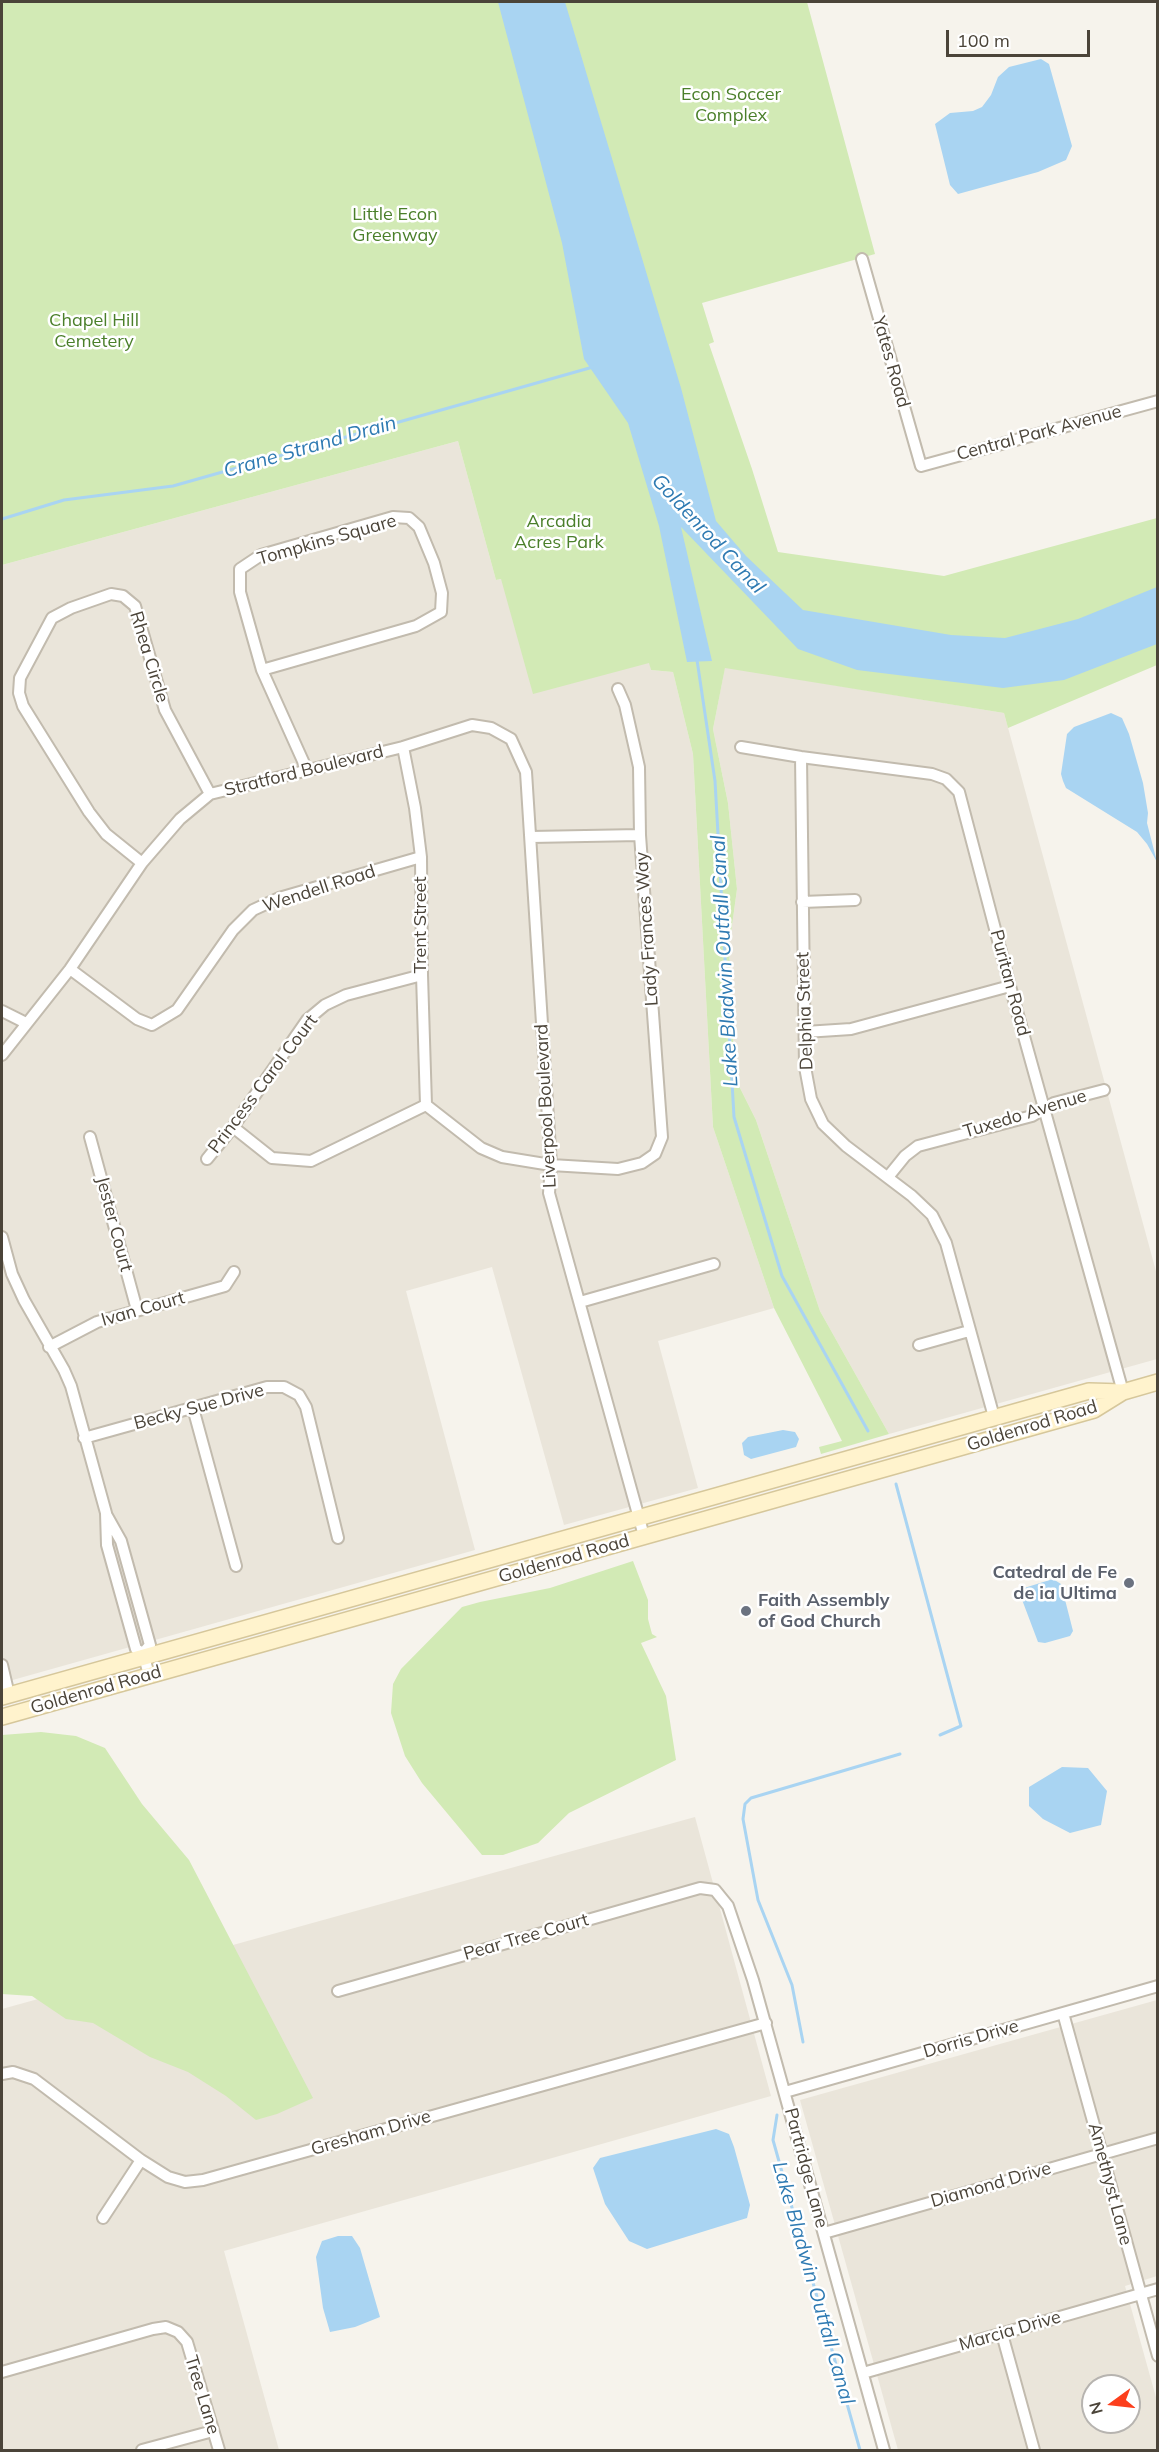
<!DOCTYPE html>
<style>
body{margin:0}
#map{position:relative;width:1159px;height:2452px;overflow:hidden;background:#f6f3ec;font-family:Mulish,sans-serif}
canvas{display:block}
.frame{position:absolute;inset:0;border:3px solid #4b4439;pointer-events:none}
.north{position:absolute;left:1081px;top:2374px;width:60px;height:60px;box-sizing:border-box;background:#fff;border:2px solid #b7b4b0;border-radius:50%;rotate:255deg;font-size:16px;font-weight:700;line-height:24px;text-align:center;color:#4b4439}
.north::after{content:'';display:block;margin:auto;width:21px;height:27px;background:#fc3f1d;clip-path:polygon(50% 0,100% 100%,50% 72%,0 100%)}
.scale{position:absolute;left:946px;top:30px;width:144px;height:27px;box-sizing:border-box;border:3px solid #4b4439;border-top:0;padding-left:8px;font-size:18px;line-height:21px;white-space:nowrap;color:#4b4439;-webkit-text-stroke:4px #fff;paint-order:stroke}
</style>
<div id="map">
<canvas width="1159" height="2452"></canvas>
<div class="frame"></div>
<div class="north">N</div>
<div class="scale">100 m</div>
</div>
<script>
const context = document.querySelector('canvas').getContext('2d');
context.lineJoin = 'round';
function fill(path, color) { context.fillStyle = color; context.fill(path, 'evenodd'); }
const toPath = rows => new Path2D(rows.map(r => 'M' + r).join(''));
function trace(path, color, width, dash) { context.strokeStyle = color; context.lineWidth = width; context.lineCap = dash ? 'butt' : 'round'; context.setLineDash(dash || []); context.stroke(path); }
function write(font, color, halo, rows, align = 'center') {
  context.font = font + ' Mulish,sans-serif'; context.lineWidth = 5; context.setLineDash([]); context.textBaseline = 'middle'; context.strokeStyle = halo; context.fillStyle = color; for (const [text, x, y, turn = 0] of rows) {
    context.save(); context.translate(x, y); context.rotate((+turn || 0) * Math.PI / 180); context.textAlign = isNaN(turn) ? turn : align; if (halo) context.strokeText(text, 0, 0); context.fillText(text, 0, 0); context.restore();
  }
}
const residential = toPath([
 [458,441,496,580,501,579,650,663,651,670,673,672,693,754,713,1127,774,1308,658,1341,698,1488,564,1525,492,1267,406,1291,475,1550,2,1683,2,565],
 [725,667,1004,713,1157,1275,1157,1359,889,1434,820,1311,756,1120,735,1078,729,948,737,889,728,803,713,729],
 [695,1817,771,2096,224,2251,279,2450,2,2450,2,2009],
 [1157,2000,1157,2276,1125,2286,1157,2401,1157,2450,898,2450,800,2100],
 [1093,2386,1129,2386,1129,2422,1093,2422]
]);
const green = toPath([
 [2,2,807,2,875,254,702,303,714,342,709,344,752,469,778,552,944,576,1157,518,1157,665,1008,728,1004,713,725,668,713,729,728,803,737,889,729,948,735,1078,756,1120,820,1311,889,1434,821,1454,819,1447,842,1441,774,1308,713,1127,693,754,673,672,651,670,649,663,533,694,501,579,496,580,458,441,2,565],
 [633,1561,648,1600,648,1619,652,1634,657,1637,641,1643,666,1696,676,1760,569,1813,538,1843,503,1855,482,1855,422,1783,405,1756,391,1713,393,1684,401,1669,462,1607,480,1602,550,1588],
 [41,1732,76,1736,105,1748,142,1804,189,1860,313,2098,277,2114,256,2120,226,2096,188,2072,150,2057,93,2023,66,2019,32,1996,2,1994,2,1735]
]);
const water = toPath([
 [498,2,565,2,681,388,716,521,746,556,803,610,951,635,1005,638,1078,619,1157,587,1157,644,1064,680,1003,688,857,670,798,649,681,527,712,661,687,662,659,526,628,423,584,359,562,243],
 [1041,59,1049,64,1072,146,1066,160,1038,172,958,194,950,185,935,124,950,113,973,111,982,107,991,95,998,77,1009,67],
 [1111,713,1122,718,1129,734,1143,783,1148,813,1147,823,1157,862,1147,844,1137,832,1066,788,1063,781,1061,774,1067,734,1074,727],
 [783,1430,795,1432,799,1439,796,1447,751,1459,744,1455,742,1443,748,1437],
 [1053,1579,1061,1584,1073,1631,1070,1636,1045,1643,1038,1642,1021,1597,1024,1588],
 [1062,1767,1088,1768,1107,1791,1101,1825,1070,1833,1043,1819,1029,1806,1029,1787],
 [716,2129,729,2134,734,2147,750,2205,747,2218,647,2249,629,2241,605,2204,593,2168,600,2158],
 [338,2236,352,2236,360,2248,380,2317,355,2327,330,2332,323,2308,316,2257,322,2241]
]);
const stream = toPath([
 [2,519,64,500,173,486,593,367],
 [697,660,715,781,734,1117,782,1276,868,1431],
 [896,1484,961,1726,940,1735],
 [803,2042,792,1985,758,1900,743,1819,745,1804,751,1798,900,1754],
 [777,2115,773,2140,860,2450]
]);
const street = toPath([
 [862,259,921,466,1158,401],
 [262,670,416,626,441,612,442,593,434,563,419,527,409,518,393,517,261,555,240,569,240,592,262,670,307,770],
 [403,747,415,808,421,857,422,975,426,1105],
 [741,747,801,757,932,774,946,779,959,792,1010,986,1123,1392],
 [801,757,805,1067,811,1099,823,1124,846,1146,912,1196,932,1215,946,1243,994,1417],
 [531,837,640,835],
 [142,863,106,834,89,812,23,706,19,693,20,678,52,618,71,608,111,594,123,596,135,606,165,710,210,794],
 [802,902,855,900],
 [70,969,137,1019,152,1025,177,1010,233,930,253,910,279,898,421,857],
 [2,1011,26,1023],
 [805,1032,851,1029,1010,986],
 [2,1055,70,969,142,863,180,819,210,794,403,747,472,725,491,728,511,739,526,772,551,1165,549,1193,644,1536],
 [233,1127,272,1158,311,1161,426,1105,481,1148,502,1157,551,1165,618,1169,642,1163,655,1154,662,1137,640,835,639,767,625,705,618,689],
 [90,1137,137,1310],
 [207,1159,233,1127,307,1020,325,1005,346,995,422,975],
 [888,1177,905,1156,918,1146,1032,1116,1054,1103,1104,1090],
 [2,1237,12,1274,24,1300,64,1370,71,1386,106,1513,107,1545,136,1649,143,1653,149,1675],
 [580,1302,714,1264],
 [919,1345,969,1331],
 [49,1347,97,1322,225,1286,234,1272],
 [193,1408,236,1566],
 [84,1438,267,1387,284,1387,299,1395,306,1407,338,1538],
 [107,1516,121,1541,150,1645,143,1653],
 [2,1665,9,1695],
 [338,1991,700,1888,715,1890,728,1906,753,1980,884,2450],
 [1063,2013,1158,2356],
 [2,2074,13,2072,34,2079,141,2160,168,2177,185,2182,203,2180,766,2023],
 [785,2092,1158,1986],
 [103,2218,141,2160],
 [824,2233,1158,2138],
 [1002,2334,1034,2450],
 [2,2372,153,2329,166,2327,178,2332,187,2342,219,2450],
 [863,2373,1158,2289],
 [142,2450,213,2431]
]);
const secondary = toPath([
 [2,1697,1089,1391,1123,1392,1158,1382],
 [2,1717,1094,1410,1123,1392]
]);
const markers = [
 [1129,1583,6,"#6b7280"],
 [746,1611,6,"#6b7280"]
];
const parkNames = [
 ["Econ Soccer",731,95],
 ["Complex",731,116],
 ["Little Econ",395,215],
 ["Greenway",395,236],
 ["Chapel Hill",94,321],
 ["Cemetery",94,342],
 ["Arcadia",559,522],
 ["Acres Park",559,543]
];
const streetNames = [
 ["Yates Road",891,362,74],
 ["Central Park Avenue",1039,433,-15],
 ["Tompkins Square",327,540,-16],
 ["Rhea Circle",149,657,73],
 ["Stratford Boulevard",304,771,-14],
 ["Wendell Road",319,889,-18],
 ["Trent Street",421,925,-90],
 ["Lady Frances Way",647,929,-94],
 ["Puritan Road",1010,983,75],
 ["Delphia Street",805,1011,-92],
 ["Princess Carol Court",263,1084,-53],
 ["Liverpool Boulevard",546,1106,-93],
 ["Tuxedo Avenue",1025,1114,-17],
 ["Jester Court",114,1224,75],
 ["Ivan Court",143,1309,-16],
 ["Becky Sue Drive",199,1407,-15],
 ["Goldenrod Road",1032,1426,-17],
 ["Goldenrod Road",564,1559,-16],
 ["Goldenrod Road",96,1690,-16],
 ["Pear Tree Court",526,1937,-16],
 ["Dorris Drive",971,2039,-16],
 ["Gresham Drive",371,2133,-16],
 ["Partridge Lane",806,2168,75],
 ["Amethyst Lane",1110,2184,75],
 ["Diamond Drive",991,2185,-16],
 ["Marcia Drive",1010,2331,-16],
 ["Tree Lane",202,2395,73]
];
const worshipNames = [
 ["Catedral de Fe",1117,1573],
 ["de ia Ultima",1117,1594],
 ["Faith Assembly",758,1601,"left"],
 ["of God Church",758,1622,"left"]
];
const waterNames = [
 ["Crane Strand Drain",310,447,-16],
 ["Goldenrod Canal",708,534,47],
 ["Lake Bladwin Outfall Canal",725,961,-93],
 ["Lake Bladwin Outfall Canal",813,2283,74]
];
fill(residential, '#eae5da');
fill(green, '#d2eab5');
fill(water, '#a9d4f2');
trace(stream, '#a9d4f2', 3);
trace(street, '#c2bbae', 14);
trace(secondary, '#d6c79b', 18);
trace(street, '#fff', 10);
trace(secondary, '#fff3cd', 15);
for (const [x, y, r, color] of markers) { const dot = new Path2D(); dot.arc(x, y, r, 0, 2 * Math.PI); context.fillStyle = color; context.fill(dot); trace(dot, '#fff', 2); }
write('18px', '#4a7f2a', '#fff', parkNames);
write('18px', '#4b4439', '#fff', streetNames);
write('bold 18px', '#5b616d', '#fff', worshipNames, 'right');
write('italic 20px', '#2e7ab2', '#fff', waterNames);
</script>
